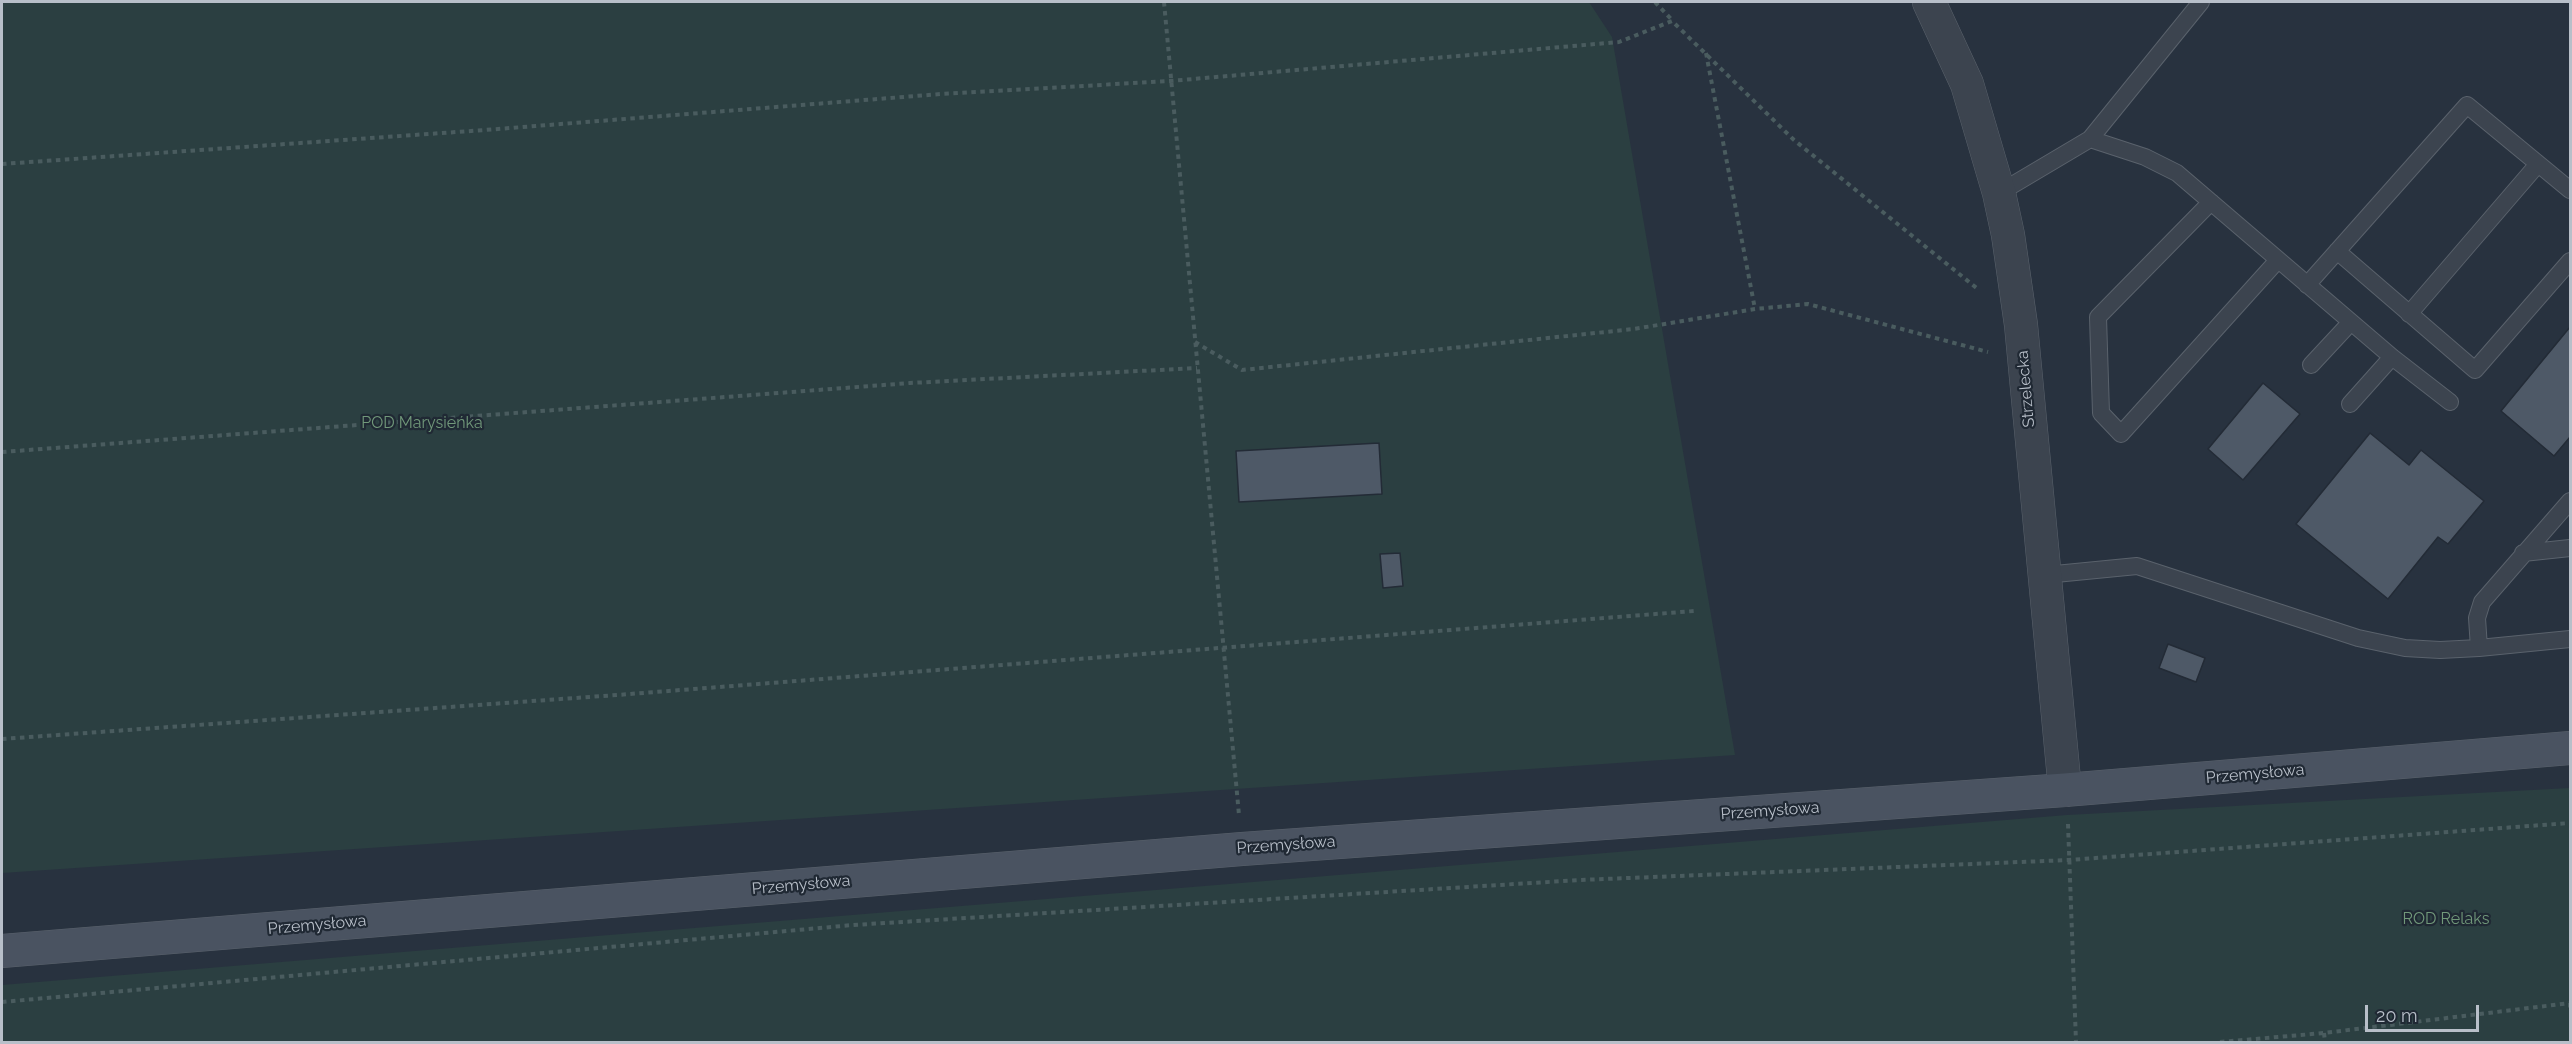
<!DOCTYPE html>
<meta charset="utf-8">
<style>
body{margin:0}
#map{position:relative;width:2572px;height:1044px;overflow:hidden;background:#28323f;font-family:Raleway,sans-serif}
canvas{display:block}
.frame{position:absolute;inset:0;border:3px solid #b8bfc9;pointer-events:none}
.scale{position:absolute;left:2365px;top:1005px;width:114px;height:27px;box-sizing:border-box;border:3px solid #b8bfc9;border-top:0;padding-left:8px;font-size:18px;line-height:21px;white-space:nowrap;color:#b8bfc9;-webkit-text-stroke:4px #202934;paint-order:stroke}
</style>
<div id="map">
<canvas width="2572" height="1044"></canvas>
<div class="frame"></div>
<div class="scale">20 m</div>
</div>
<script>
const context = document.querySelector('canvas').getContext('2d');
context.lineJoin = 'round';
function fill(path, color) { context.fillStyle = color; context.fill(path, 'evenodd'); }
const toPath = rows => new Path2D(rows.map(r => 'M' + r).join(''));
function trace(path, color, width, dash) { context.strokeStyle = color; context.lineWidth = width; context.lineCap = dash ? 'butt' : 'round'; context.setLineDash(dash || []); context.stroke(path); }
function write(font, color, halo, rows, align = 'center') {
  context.font = font + ' Raleway,sans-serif'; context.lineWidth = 4.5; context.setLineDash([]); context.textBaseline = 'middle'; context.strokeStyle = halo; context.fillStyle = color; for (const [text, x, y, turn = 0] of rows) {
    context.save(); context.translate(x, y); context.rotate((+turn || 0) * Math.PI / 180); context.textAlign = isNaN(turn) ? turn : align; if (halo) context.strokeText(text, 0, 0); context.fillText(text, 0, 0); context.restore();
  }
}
const green = toPath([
 [2,2,1589,2,1612,37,1735,755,2,873],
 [2570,788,2570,1042,2,1042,2,985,2067,815]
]);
const building = toPath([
 [2570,327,2570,437,2554,456,2501,411,2570,327],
 [2263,383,2300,414,2243,480,2208,449,2263,383],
 [2370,433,2409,465,2421,450,2484,501,2448,544,2438,537,2388,599,2296,524,2370,433],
 [1379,443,1382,494,1239,502,1236,451,1379,443],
 [1400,553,1403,586,1383,588,1380,554,1400,553],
 [2168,644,2205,658,2196,682,2159,668,2168,644]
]);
const path = toPath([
 [1164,2,1239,815],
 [1655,2,1673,21],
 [1706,53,1755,309],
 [2,164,485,130,941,94,1170,81,1619,42,1672,21,1794,140,1979,290],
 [1195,342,1242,370,1634,329,1755,309,1808,304,1988,352],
 [2,452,910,383,1197,368],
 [2,739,617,695,1694,611],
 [2068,824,2076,1042],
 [2,1002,853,925,1580,880,2069,860,2570,823],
 [2570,1003,2570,1011],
 [2324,1033,2325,1042],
 [2220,1042,2324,1033,2570,1003]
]);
const lane = toPath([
 [2090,139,2145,157,2177,173,2392,357,2450,402],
 [1999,193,2090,139,2201,2],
 [2211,202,2098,317,2101,413,2121,434,2278,260],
 [2337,251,2475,370,2570,261],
 [2307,285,2467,105,2570,190],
 [2409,314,2538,164],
 [2311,365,2351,322],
 [2350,404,2392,357],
 [2523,553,2570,548],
 [2045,575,2137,566,2358,638,2405,648,2440,650,2479,648,2570,639],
 [2479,648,2477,618,2482,602,2570,501]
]);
const street = toPath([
 [1929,2,1967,84,1999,193,2008,235,2021,325,2065,790]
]);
const secondary = toPath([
 [2,951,1242,849,2065,790,2570,748]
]);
const streetNames = [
 ["Strzelecka",2026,389,-95],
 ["Przemysłowa",2255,774,-5],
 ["Przemysłowa",1770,811,-4],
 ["Przemysłowa",1286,845,-4],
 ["Przemysłowa",801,885,-5],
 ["Przemysłowa",317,925,-5]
];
const parkNames = [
 ["POD Marysieńka",422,423],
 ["ROD Relaks",2446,919]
];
fill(green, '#2b3f41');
fill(building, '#4e5967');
trace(building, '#232b36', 1.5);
trace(lane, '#5a626c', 18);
trace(street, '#5a626c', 34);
trace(secondary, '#5a626c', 34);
trace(path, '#4a5c5f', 4, [4.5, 4.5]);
trace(lane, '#3c444f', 16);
trace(street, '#3c444f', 33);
trace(secondary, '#4a5361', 33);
write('16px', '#b8bfc9', '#202934', streetNames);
write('16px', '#71987a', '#202934', parkNames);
</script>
